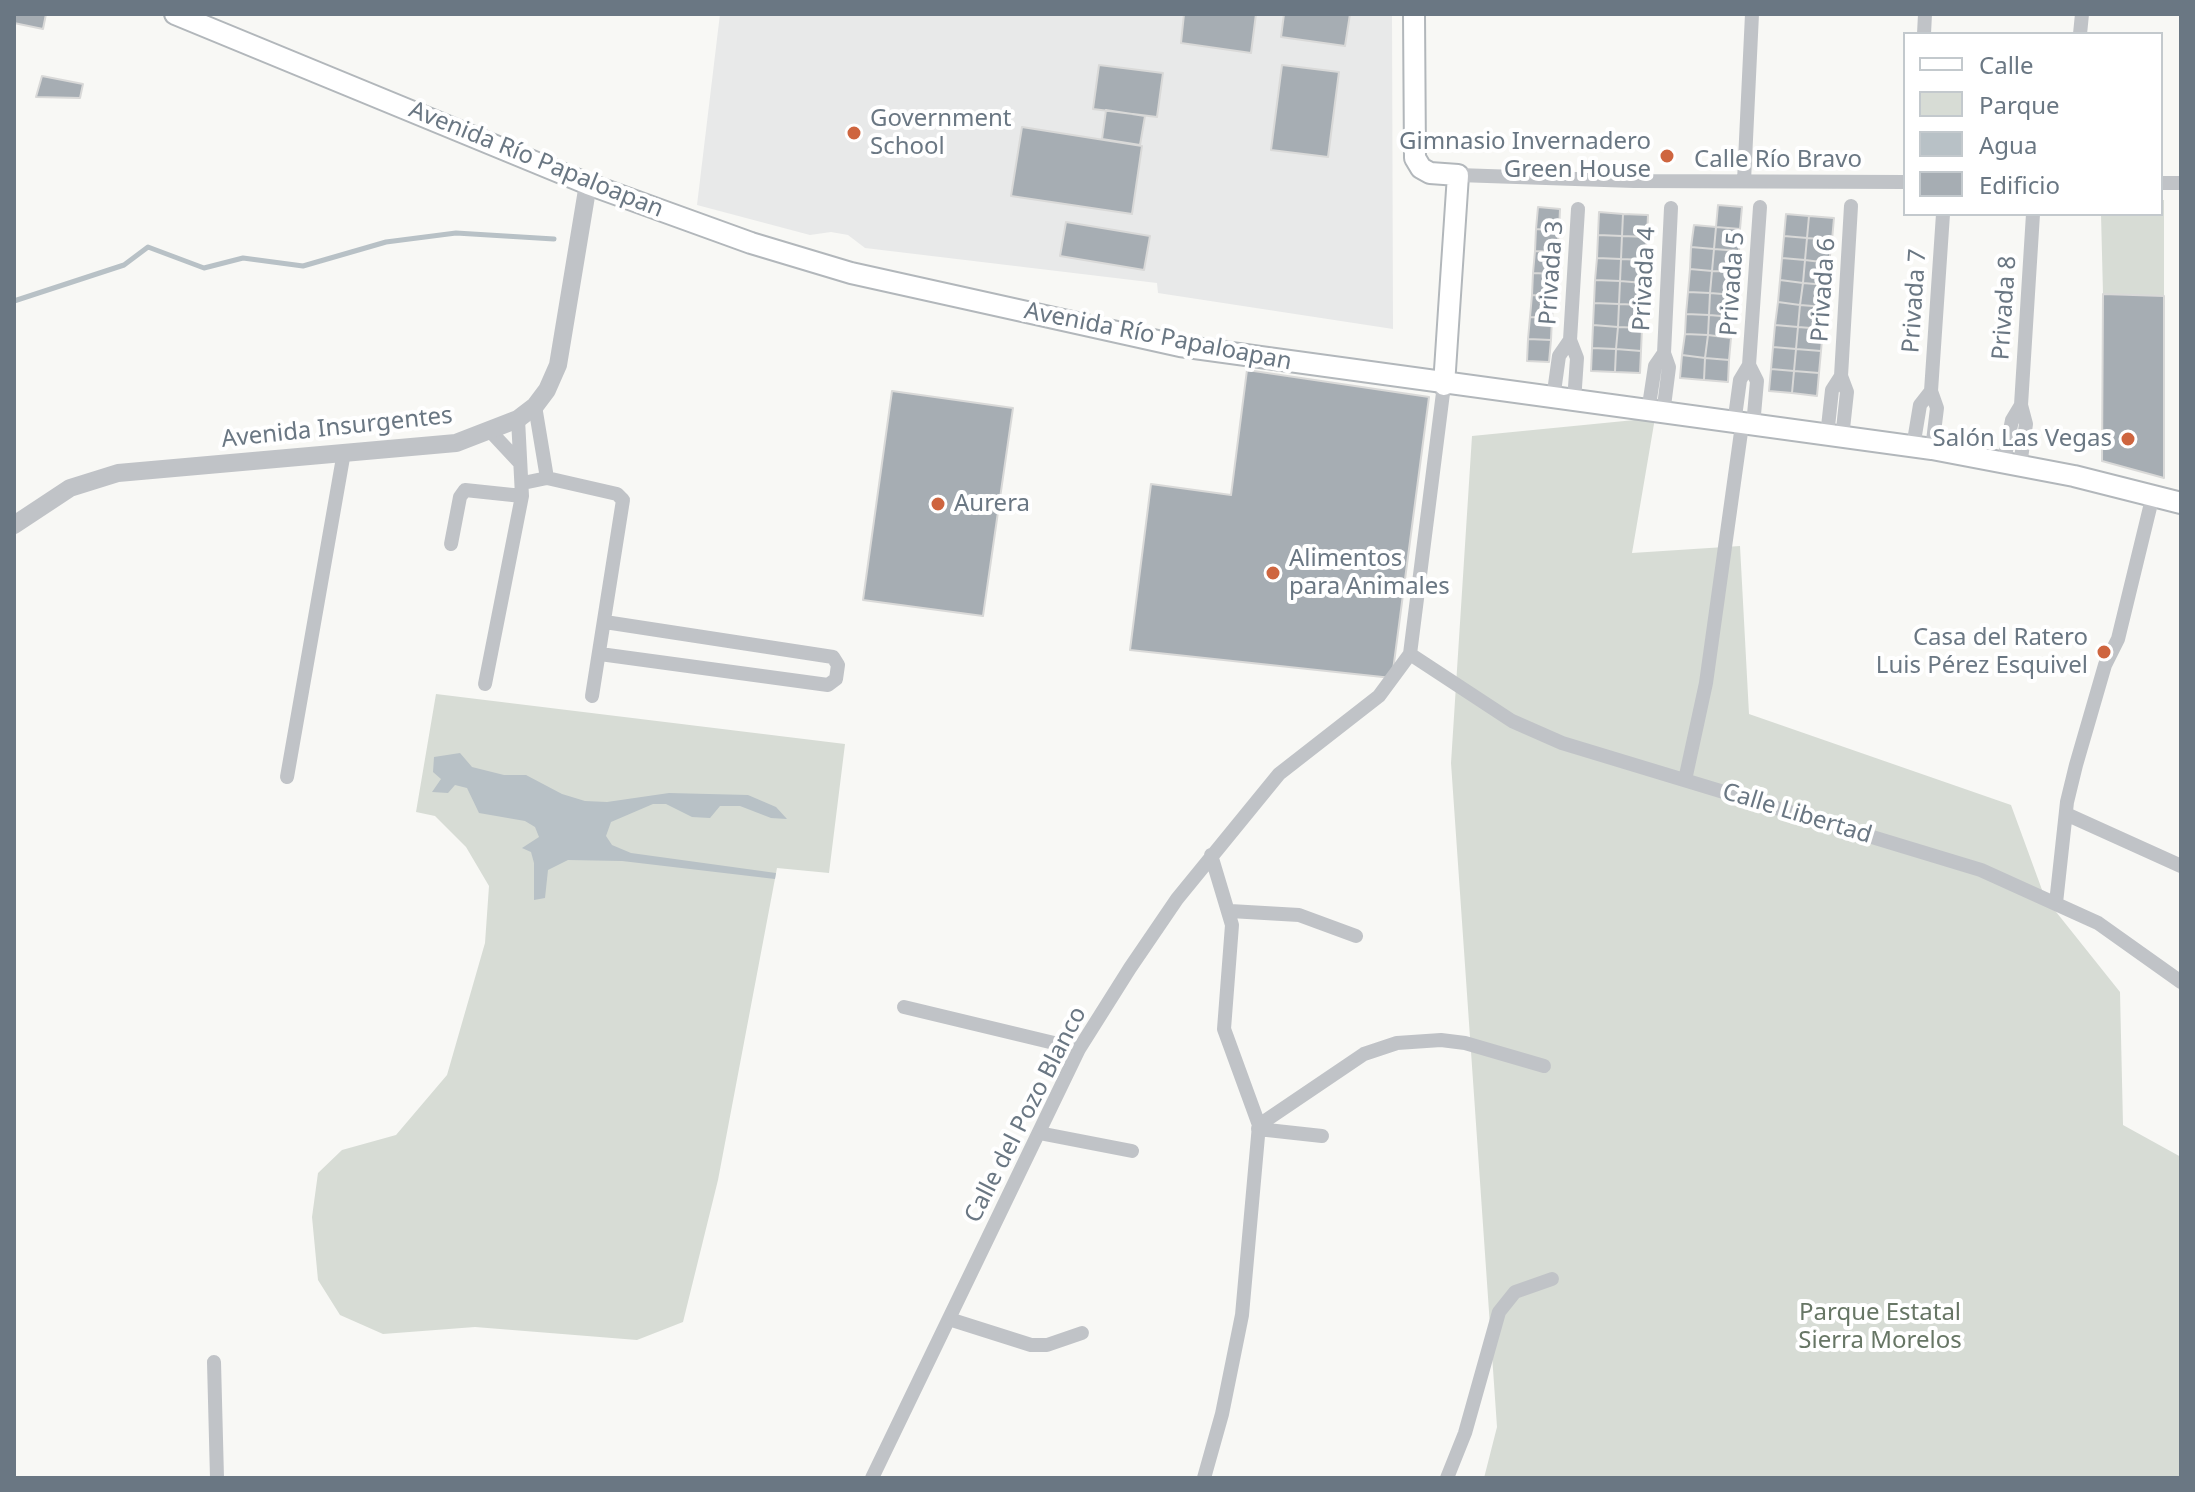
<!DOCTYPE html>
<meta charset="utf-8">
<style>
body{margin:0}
#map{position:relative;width:2195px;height:1492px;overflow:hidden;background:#f8f8f5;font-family:"Noto Sans",sans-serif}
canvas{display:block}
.frame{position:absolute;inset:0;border:16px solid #6a7783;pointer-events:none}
.legend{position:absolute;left:1903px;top:32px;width:260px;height:184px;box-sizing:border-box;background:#fff;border:2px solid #c3c9cd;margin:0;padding:10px 14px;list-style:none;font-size:24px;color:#6a7783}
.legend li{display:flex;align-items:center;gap:16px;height:40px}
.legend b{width:40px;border:2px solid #c3c9cd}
</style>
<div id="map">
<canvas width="2195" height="1492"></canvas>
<div class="frame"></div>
<ul class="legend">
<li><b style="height:10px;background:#fff"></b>Calle</li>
<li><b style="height:22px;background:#d7dcd5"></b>Parque</li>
<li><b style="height:22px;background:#b8c1c6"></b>Agua</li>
<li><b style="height:22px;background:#a6adb3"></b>Edificio</li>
</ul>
</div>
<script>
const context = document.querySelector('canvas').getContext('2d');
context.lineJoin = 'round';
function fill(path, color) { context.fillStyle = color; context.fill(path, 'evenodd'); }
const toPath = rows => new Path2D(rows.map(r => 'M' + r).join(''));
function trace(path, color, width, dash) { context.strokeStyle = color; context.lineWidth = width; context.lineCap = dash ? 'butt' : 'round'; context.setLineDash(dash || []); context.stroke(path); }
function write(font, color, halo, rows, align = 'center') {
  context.font = font + ' "Noto Sans",sans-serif'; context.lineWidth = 8; context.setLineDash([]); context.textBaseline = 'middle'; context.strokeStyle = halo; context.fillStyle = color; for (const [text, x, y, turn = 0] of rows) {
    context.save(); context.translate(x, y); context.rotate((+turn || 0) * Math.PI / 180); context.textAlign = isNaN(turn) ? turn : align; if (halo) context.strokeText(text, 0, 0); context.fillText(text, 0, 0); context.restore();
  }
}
const built = toPath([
 [720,14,1392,14,1393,329,1158,293,1157,283,865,248,848,235,831,232,810,235,697,205]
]);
const green = toPath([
 [2161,200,2164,200,2164,296,2103,294,2101,214,2161,214],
 [1655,418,1632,553,1740,546,1749,714,2011,805,2045,898,2120,992,2123,1125,2181,1157,2181,1478,1484,1478,1497,1427,1451,763,1472,436],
 [436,694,845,744,829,873,777,868,718,1180,683,1322,637,1340,475,1327,383,1334,340,1315,318,1280,312,1217,318,1173,342,1150,396,1135,447,1075,485,943,489,886,466,847,435,816,416,812]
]);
const water = toPath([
 [460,753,472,767,504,775,526,775,562,794,585,801,607,802,669,793,748,795,776,807,787,819,771,818,740,806,720,806,710,818,692,817,666,804,653,804,611,822,606,836,612,845,631,853,776,873,775,879,622,861,568,860,548,870,545,898,534,900,534,863,531,852,522,848,539,837,535,827,525,821,479,813,467,788,455,785,448,793,432,792,441,779,433,772,434,757]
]);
const stream = toPath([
 [14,301,124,265,148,247,204,268,243,258,303,266,386,242,456,233,554,239]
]);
const building = toPath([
 [14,14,46,14,43,29,14,23,14,14],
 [1184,14,1256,14,1251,53,1181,43,1184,14],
 [1284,14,1350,14,1345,46,1281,37,1284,14],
 [1099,65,1163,73,1157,117,1093,109,1099,65],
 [1282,65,1339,72,1328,157,1271,150,1282,65],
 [42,76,83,84,80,98,36,97,42,76],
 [1106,110,1145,116,1140,145,1102,139,1106,110],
 [1022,127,1142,146,1132,214,1011,196,1022,127],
 [1718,205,1742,207,1740,229,1716,227,1718,205],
 [1538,207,1560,209,1559,231,1536,229,1538,207],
 [1599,212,1623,214,1622,236,1598,235,1599,212],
 [1623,214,1648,215,1647,237,1622,236,1623,214],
 [1786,214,1809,216,1807,238,1784,236,1786,214],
 [1809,216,1834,218,1832,240,1807,238,1809,216],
 [1066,222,1150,236,1144,270,1060,256,1066,222],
 [1694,225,1716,227,1714,249,1691,247,1694,225],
 [1716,227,1740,229,1739,251,1714,249,1716,227],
 [1536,229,1559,231,1557,252,1535,251,1536,229],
 [1598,235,1622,236,1621,259,1597,258,1598,235],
 [1622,236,1647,237,1645,260,1621,259,1622,236],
 [1784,236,1807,238,1805,260,1782,258,1784,236],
 [1807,238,1832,240,1829,263,1805,260,1807,238],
 [1691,247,1714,249,1712,271,1690,269,1691,247],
 [1714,249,1739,251,1737,272,1712,271,1714,249],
 [1535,251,1557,252,1555,274,1533,273,1535,251],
 [1597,258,1621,259,1620,281,1595,280,1597,258],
 [1782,258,1805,260,1803,283,1780,280,1782,258],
 [1621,259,1645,260,1644,283,1620,281,1621,259],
 [1805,260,1829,263,1827,285,1803,283,1805,260],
 [1690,269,1712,271,1710,293,1688,292,1690,269],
 [1712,271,1737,272,1735,295,1710,293,1712,271],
 [1533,273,1555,274,1554,296,1532,295,1533,273],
 [1595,280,1620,281,1619,304,1594,303,1595,280],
 [1780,280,1803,283,1800,305,1778,302,1780,280],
 [1620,281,1644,283,1643,305,1619,304,1620,281],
 [1803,283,1827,285,1825,307,1800,305,1803,283],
 [1688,292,1710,293,1709,315,1686,314,1688,292],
 [1710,293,1735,295,1733,317,1709,315,1710,293],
 [2103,294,2164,296,2164,478,2102,461,2103,294],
 [1532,295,1554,296,1552,318,1530,317,1532,295],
 [1778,302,1800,305,1798,327,1775,325,1778,302],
 [1594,303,1619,304,1618,327,1593,325,1594,303],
 [1619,304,1643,305,1642,328,1618,327,1619,304],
 [1800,305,1825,307,1823,329,1798,327,1800,305],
 [1686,314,1709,315,1708,335,1685,334,1686,314],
 [1709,315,1733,317,1731,338,1708,335,1709,315],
 [1530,317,1552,318,1551,340,1528,339,1530,317],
 [1593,325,1618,327,1616,349,1592,348,1593,325],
 [1775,325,1798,327,1796,349,1773,347,1775,325],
 [1618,327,1642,328,1641,351,1616,349,1618,327],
 [1798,327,1823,329,1821,351,1796,349,1798,327],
 [1685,334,1708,335,1705,358,1682,355,1685,334],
 [1708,335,1731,338,1729,360,1705,358,1708,335],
 [1528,339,1551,340,1549,362,1527,361,1528,339],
 [1773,347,1796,349,1794,371,1771,369,1773,347],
 [1592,348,1616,349,1615,372,1591,371,1592,348],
 [1616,349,1641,351,1640,373,1615,372,1616,349],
 [1796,349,1821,351,1819,373,1794,371,1796,349],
 [1682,355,1705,358,1704,380,1680,378,1682,355],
 [1705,358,1729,360,1728,382,1704,380,1705,358],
 [1771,369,1794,371,1792,393,1769,391,1771,369],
 [1247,370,1429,397,1392,678,1130,650,1151,484,1231,495,1247,370],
 [1794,371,1819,373,1817,396,1792,393,1794,371],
 [892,391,1013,408,983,616,863,600,892,391]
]);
const minor = toPath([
 [1924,34,1925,14],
 [2080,34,2082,14],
 [1458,175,1634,181,1905,182],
 [1744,181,1752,14],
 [2161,183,2181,183],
 [1749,365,1757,381,1753,426],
 [1553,399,1559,356,1570,340],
 [1574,402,1577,358,1570,340,1578,209],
 [535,406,547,478],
 [1648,412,1655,366,1664,353],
 [1663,414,1669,367,1664,353,1671,208],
 [1734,424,1740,380,1749,365,1760,207],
 [491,432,519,462],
 [1827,436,1832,390,1841,376],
 [1842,438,1847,392,1841,376,1851,206],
 [1913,447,1920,405,1931,391],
 [1932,449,1937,408,1931,391,1943,214],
 [2004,461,2012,420,2021,405],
 [2020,465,2026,424,2021,405,2033,214],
 [523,483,547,478,617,494,623,500,592,696],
 [451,544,460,497,465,490,522,496],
 [600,654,828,685,836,679,838,665,833,657,605,622],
 [1410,654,1512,721,1562,743,1981,870,2098,923,2181,982],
 [485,684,522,496,518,419],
 [287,777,344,452],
 [1685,780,1706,683,1742,425],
 [2066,814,2181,866],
 [2056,903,2067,802,2076,765,2105,665,2118,639,2153,495],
 [1230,911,1299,915,1356,936],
 [904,1007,1079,1049],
 [1259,1125,1364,1054,1397,1043,1441,1040,1465,1043,1544,1066],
 [1258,1129,1322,1136],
 [1039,1133,1132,1151],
 [949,1319,1031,1345,1047,1345,1082,1333],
 [214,1362,217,1478],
 [872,1478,1079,1049,1130,968,1177,899,1279,774,1379,696,1410,654,1444,385],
 [1204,1478,1222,1414,1242,1315,1259,1125,1224,1029,1232,925,1211,855],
 [1447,1478,1465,1433,1499,1312,1515,1292,1552,1279]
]);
const tertiary = toPath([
 [14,525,70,488,118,473,456,443,518,419,535,406,547,390,558,365,588,184]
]);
const secondary = toPath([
 [175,14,588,184,751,243,851,273,1180,346,1932,449,2074,476,2181,503],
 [1414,14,1415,158,1421,168,1430,173,1458,175,1444,385]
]);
const markers = [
 [854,133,8,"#ce653f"],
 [1667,156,8,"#ce653f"],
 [2128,439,8,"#ce653f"],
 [938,504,8,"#ce653f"],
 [1273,573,8,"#ce653f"],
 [2104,652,8,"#ce653f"]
];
const poiNames = [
 ["Government",870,119],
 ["School",870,147],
 ["Gimnasio Invernadero",1651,142,"right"],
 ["Green House",1651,170,"right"],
 ["Salón Las Vegas",2112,439,"right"],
 ["Aurera",954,504],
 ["Alimentos",1289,559],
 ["para Animales",1289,587],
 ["Casa del Ratero",2088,638,"right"],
 ["Luis Pérez Esquivel",2088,666,"right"]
];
const streetNames = [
 ["Avenida Río Papaloapan",536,160,22],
 ["Calle Río Bravo",1778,160],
 ["Privada 3",1552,273,-86],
 ["Privada 4",1645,279,-87],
 ["Privada 5",1733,284,-86],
 ["Privada 6",1824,290,-86],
 ["Privada 7",1915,301,-86],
 ["Privada 8",2005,308,-86],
 ["Avenida Río Papaloapan",1158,337,11],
 ["Avenida Insurgentes",337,428,-6],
 ["Calle Libertad",1797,814,17],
 ["Calle del Pozo Blanco",1026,1115,-63]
];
const parkNames = [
 ["Parque Estatal",1880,1313],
 ["Sierra Morelos",1880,1341]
];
fill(built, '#e8e9e9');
fill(green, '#d7dcd5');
fill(water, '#b8c1c6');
trace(stream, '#b8c1c6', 5);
fill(building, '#a6adb3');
trace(building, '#d9d9d8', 2);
trace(secondary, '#b2b7bb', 24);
trace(minor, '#c0c3c7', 14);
trace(tertiary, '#c0c3c7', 18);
trace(secondary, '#fff', 20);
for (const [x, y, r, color] of markers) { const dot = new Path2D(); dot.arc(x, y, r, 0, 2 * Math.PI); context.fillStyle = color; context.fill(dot); trace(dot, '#fff', 3); }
write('24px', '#6a7783', '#fff', poiNames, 'left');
write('24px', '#6a7783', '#fff', streetNames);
write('24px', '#677665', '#fff', parkNames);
</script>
